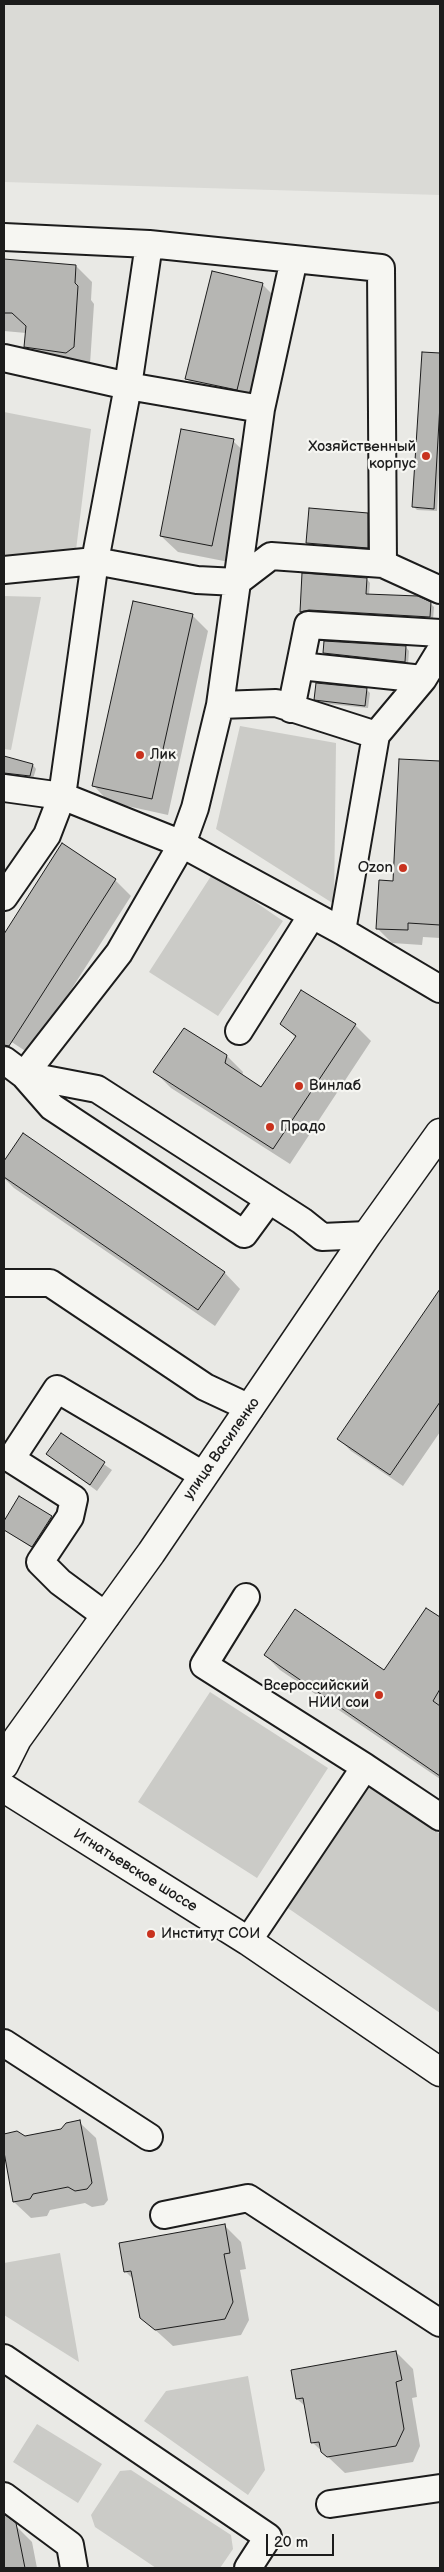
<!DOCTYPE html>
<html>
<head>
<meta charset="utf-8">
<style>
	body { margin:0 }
	#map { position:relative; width:444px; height:2572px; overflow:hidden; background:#e9e9e5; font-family:"Balsamiq Sans",sans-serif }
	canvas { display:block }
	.frame { position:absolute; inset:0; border:5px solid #1c1c1c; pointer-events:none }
	.scale { position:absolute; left:266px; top:2534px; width:68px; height:22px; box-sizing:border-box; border:2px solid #1c1c1c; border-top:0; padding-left:6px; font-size:15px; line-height:18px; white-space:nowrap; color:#1c1c1c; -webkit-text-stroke:4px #f6f6f2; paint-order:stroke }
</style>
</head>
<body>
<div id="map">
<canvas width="444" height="2572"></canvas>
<div class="frame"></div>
<div class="scale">20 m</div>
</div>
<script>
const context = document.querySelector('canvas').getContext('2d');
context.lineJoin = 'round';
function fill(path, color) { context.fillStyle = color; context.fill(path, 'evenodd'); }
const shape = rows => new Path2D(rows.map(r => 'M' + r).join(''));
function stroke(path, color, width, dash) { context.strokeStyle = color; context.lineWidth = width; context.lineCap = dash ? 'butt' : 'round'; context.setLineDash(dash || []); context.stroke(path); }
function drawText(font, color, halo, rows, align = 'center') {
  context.font = font + ' "Balsamiq Sans",sans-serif'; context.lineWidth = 4.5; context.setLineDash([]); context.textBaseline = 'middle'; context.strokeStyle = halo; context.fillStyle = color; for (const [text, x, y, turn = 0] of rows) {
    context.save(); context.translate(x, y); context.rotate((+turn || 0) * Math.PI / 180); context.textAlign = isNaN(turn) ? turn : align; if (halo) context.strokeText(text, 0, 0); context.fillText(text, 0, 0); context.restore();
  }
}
const built = shape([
	[4,4,440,4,440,195,4,182]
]);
const green = shape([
	[4,412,91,429,75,558,4,558],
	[4,596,41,597,11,750,4,749],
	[240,726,336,743,334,904,216,829],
	[213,873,283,921,218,1016,149,972],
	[210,1692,328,1768,257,1878,138,1802],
	[367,1784,440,1834,440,2013,282,1904],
	[60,2253,79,2362,4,2315,4,2263],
	[248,2376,265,2470,248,2495,144,2421,166,2391],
	[37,2424,102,2464,78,2503,13,2462],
	[131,2470,231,2535,233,2549,220,2568,156,2568,95,2527,91,2515,120,2471]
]);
const shadow = shape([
	[4,260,76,266,92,282,91,300,94,304,90,364,42,363,25,347,26,333,4,331],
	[262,284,279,301,253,405,203,395,187,379],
	[423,354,440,354,440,457,437,511,417,510,414,507],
	[233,441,250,457,229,562,178,552,161,536],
	[367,515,374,522,375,554,314,550,307,543],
	[304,575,367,579,370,583,369,595,430,603,434,607,433,620,305,615,302,612],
	[192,615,208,631,168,815,109,802,93,785],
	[406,647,409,651,408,665,328,656,324,653],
	[366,689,370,693,368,708,319,703,316,699],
	[4,757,33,765,36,769,33,779,4,778],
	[401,760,440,763,440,938,423,937,422,945,392,943,377,928,394,882],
	[63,845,115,880,131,896,30,1054,4,1037,4,937],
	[302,992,355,1025,371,1041,290,1164,171,1088,155,1072,227,1056,243,1072,242,1076,262,1089,296,1038,282,1024],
	[23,1135,224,1272,240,1289,215,1326,14,1188,4,1178,4,1163],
	[440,1291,440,1432,403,1486,351,1451,339,1439],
	[61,1434,112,1470,97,1491,47,1454],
	[19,1498,52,1517,59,1524,40,1553,4,1530,4,1523],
	[426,1609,440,1619,440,1779,280,1670,265,1655,384,1672],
	[79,2122,96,2138,108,2200,104,2205,92,2207,85,2203,50,2210,47,2216,31,2218,14,2202,4,2139,6,2135,25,2137,62,2130],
	[224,2225,241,2242,246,2269,240,2270,249,2320,241,2335,173,2346,141,2317,134,2280,126,2272],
	[396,2352,413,2369,417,2397,412,2398,420,2446,413,2462,345,2473,312,2442,306,2407,297,2399],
	[15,2525,32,2542,37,2568,4,2568,4,2527]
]);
const building = shape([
	[4,259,76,265,75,283,78,286,74,347,66,353,24,347,26,326,12,313,4,313,4,259],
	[212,271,263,283,237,390,185,379,212,271],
	[422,352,440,353,440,404,434,509,412,507,422,352],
	[181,429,234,439,212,546,160,536,181,429],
	[309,508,368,513,368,548,306,543,309,508],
	[302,573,367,578,366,594,418,596,431,602,430,617,309,610,300,612,302,573],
	[133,601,193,614,152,799,92,786,133,601],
	[324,641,406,646,405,662,323,653,324,641],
	[316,683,367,688,365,706,314,700,316,683],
	[4,756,33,764,30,776,4,773,4,756],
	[399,759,440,761,440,925,408,923,408,930,376,929,379,880,393,881,399,759],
	[62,843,116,879,9,1046,4,1045,4,934,62,843],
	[301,990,356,1024,273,1149,153,1072,184,1028,227,1055,225,1063,261,1087,296,1036,280,1024,301,990],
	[23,1133,225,1272,198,1310,4,1177,4,1161,23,1133],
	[440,1289,440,1402,390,1475,337,1439,440,1289],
	[61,1433,105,1462,90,1485,46,1454,61,1433],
	[19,1496,52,1516,32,1547,4,1530,4,1521,19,1496],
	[426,1608,440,1617,440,1689,433,1701,440,1706,440,1776,264,1655,295,1609,384,1670,426,1608],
	[80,2120,92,2183,87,2189,75,2191,68,2187,33,2194,30,2199,13,2202,4,2152,4,2134,17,2131,25,2136,61,2129,66,2123,80,2120],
	[225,2224,230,2253,224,2254,233,2302,225,2319,155,2330,140,2318,131,2271,124,2272,119,2243,225,2224],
	[396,2351,402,2380,396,2382,404,2429,396,2446,327,2457,321,2452,319,2442,311,2443,303,2398,296,2399,291,2370,396,2351],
	[4,2514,16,2523,25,2568,4,2568,4,2514]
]);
const minor = shape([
	[4,237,149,244,128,386,95,561,4,570],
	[149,244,381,268,383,564,440,590],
	[4,358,128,386,261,409],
	[300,666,423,679],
	[220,705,276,703,376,735],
	[291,709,308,625,440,633],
	[4,788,62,796,95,561,197,580,237,582,271,556,383,564],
	[4,897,47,835,62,796,182,844,195,808,220,705,261,409,294,259],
	[342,931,376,735,423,679,440,651],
	[239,1031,312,915],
	[4,1060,24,1075,52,1107,244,1234,269,1200],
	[367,1235,322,1237,302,1221,97,1089,24,1075,119,953,182,844,342,931,440,989],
	[4,1283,50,1283,205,1387,250,1408],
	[246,1597,204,1665,365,1767,248,1941],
	[106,1616,60,1582,40,1562,70,1517,74,1499,11,1459,57,1389,203,1475],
	[365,1767,440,1817],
	[4,2043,149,2137],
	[164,2215,248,2198,440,2323],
	[4,2358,268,2537,248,2568],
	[4,2496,70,2545,74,2568],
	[330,2504,440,2488]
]);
const major = shape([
	[4,1765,17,1739,151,1553,367,1235,440,1133],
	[4,1788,248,1941,440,2072]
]);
const markers = [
	[426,456,5,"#c8321e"],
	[140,755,5,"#c8321e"],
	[403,868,5,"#c8321e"],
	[299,1086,5,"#c8321e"],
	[270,1127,5,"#c8321e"],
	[379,1695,5,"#c8321e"],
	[151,1934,5,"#c8321e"]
];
const poiNames = [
	["Хозяйственный",416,447,"right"],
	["корпус",416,464,"right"],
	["Лик",150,755],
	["Ozon",393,868,"right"],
	["Винлаб",309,1086],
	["Прадо",280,1127],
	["Всероссийский",369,1686,"right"],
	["НИИ сои",369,1703,"right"],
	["Институт СОИ",161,1934]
];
const streetNames = [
	["улица Василенко",222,1449,-55],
	["Игнатьевское шоссе",135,1871,32]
];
fill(built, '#dadad6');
fill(green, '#cbcbc7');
fill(shadow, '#0003');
fill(building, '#b6b6b3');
stroke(building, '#1c1c1c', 1);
stroke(minor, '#1c1c1c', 30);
stroke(major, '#1c1c1c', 31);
stroke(minor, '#f6f6f2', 26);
stroke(major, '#f6f6f2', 28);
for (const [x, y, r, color] of markers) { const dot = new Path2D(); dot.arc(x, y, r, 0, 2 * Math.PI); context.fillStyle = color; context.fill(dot); stroke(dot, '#f6f6f2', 2); }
drawText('15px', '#1c1c1c', '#f6f6f2', poiNames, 'left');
drawText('15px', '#1c1c1c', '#f6f6f2', streetNames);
</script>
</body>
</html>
